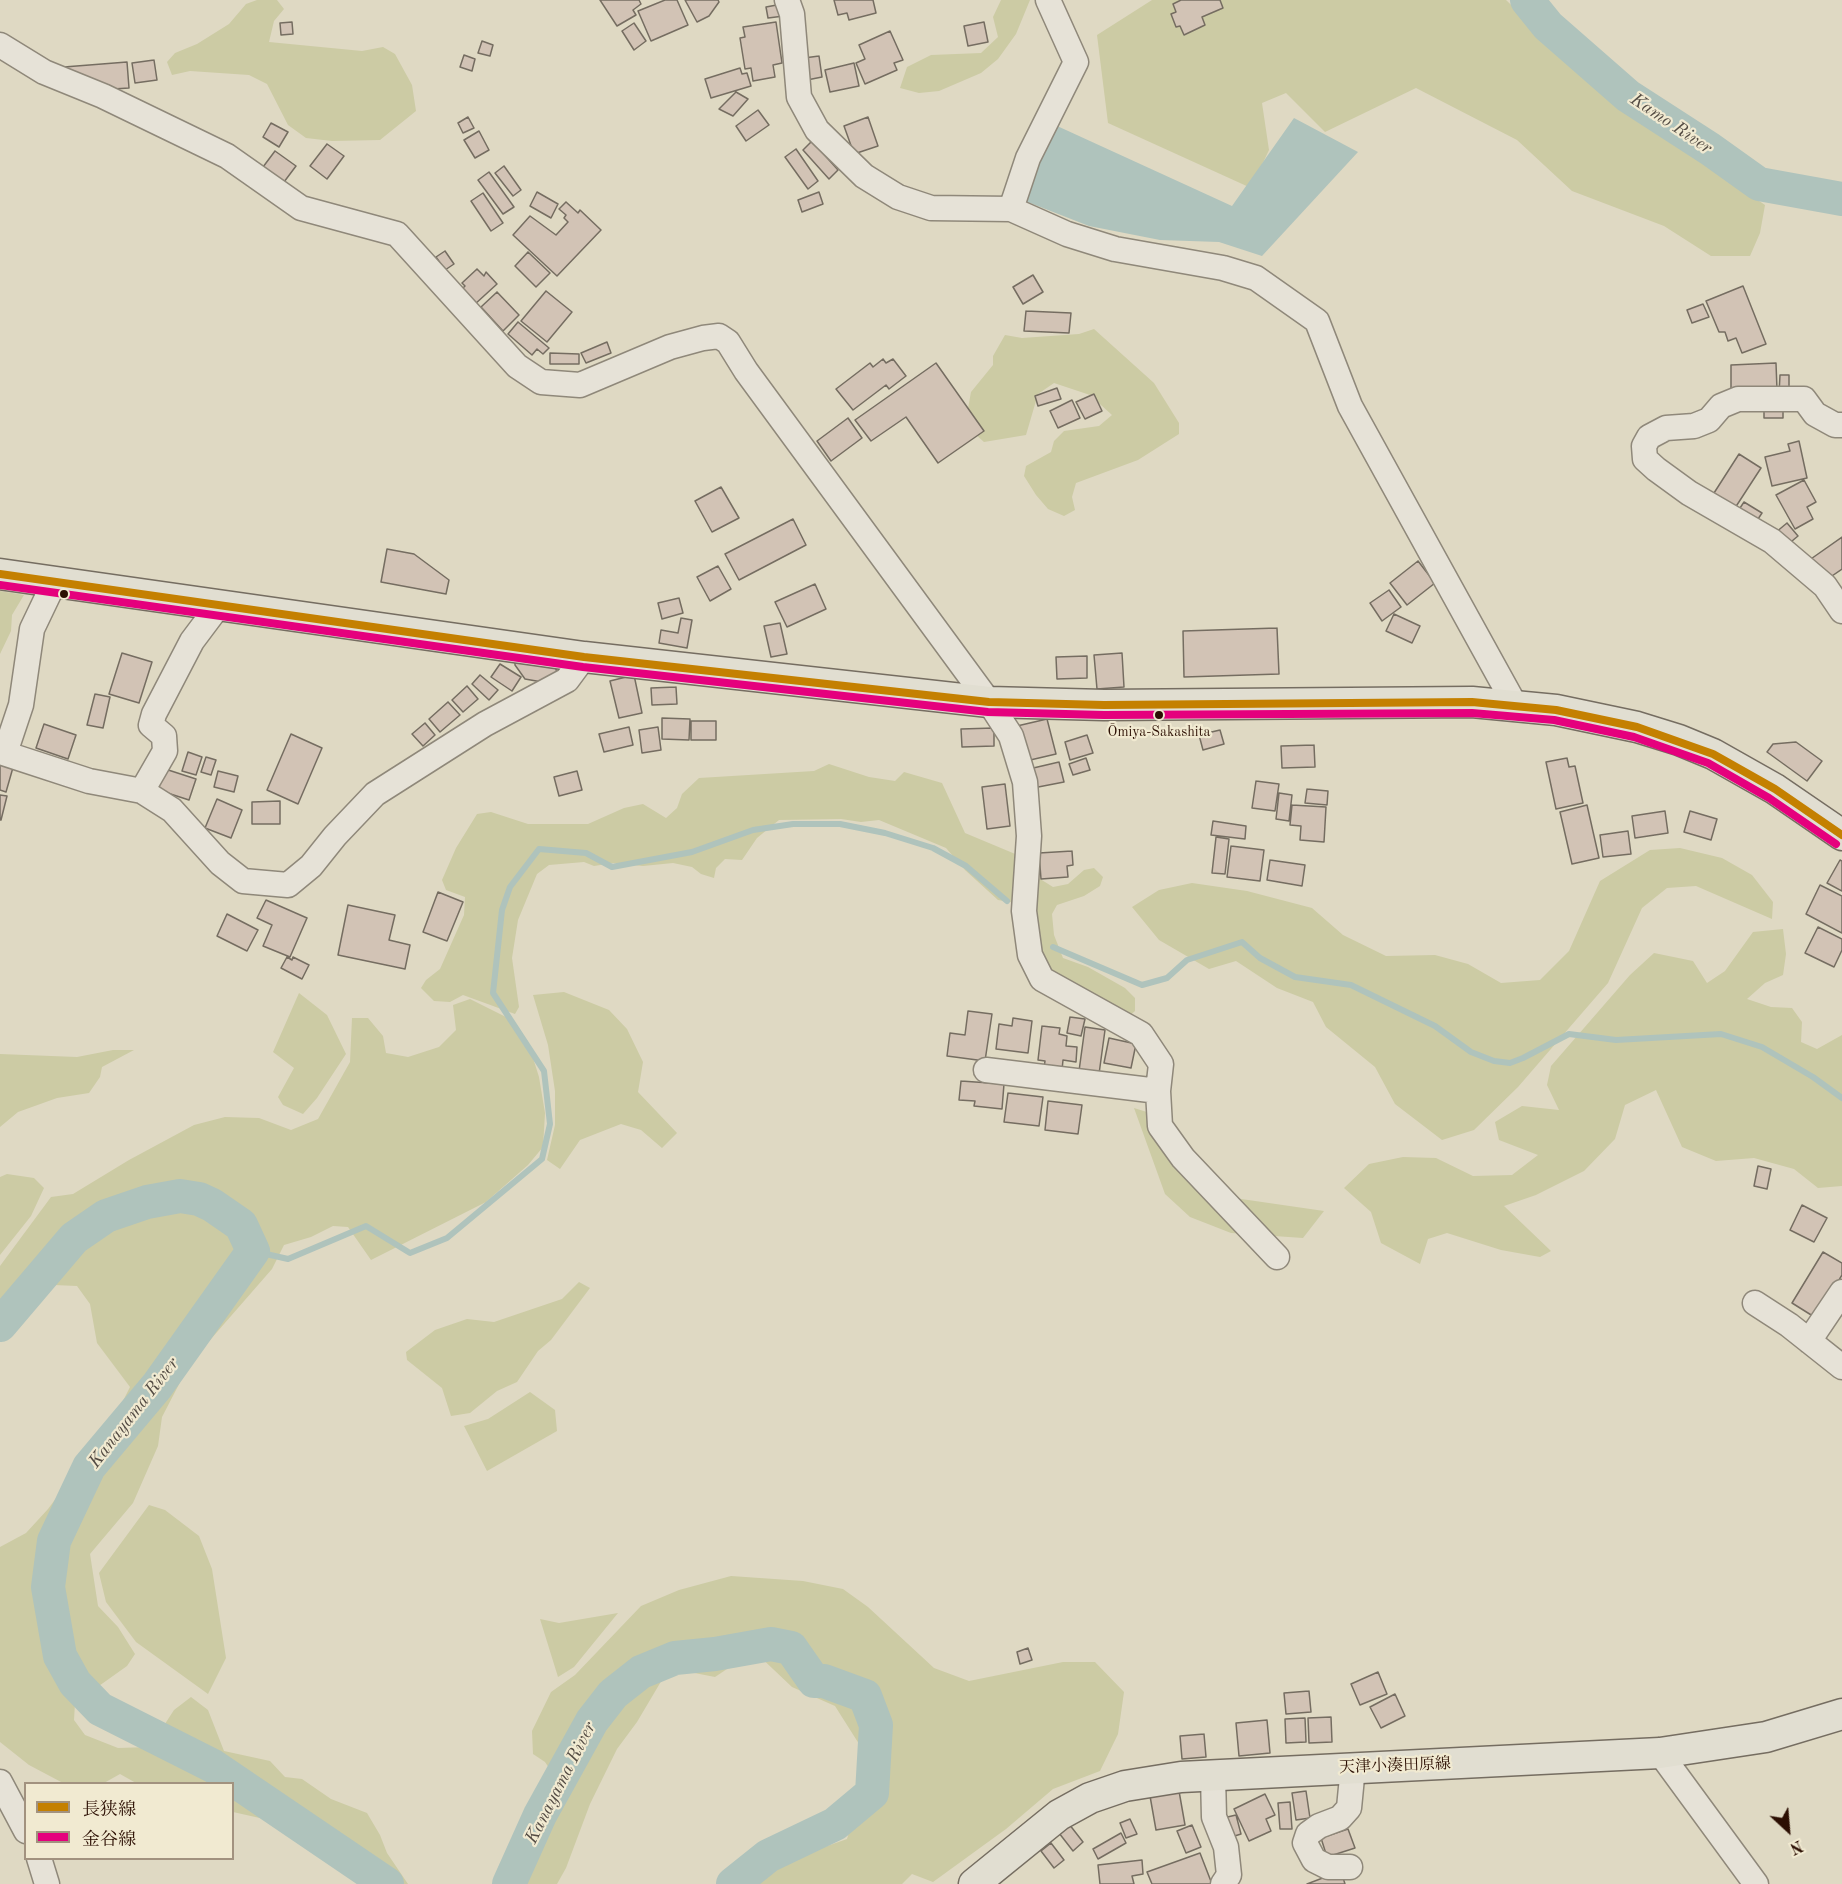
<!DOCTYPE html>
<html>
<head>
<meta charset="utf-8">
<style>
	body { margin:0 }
	#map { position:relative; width:1842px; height:1884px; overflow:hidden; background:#dfd9c3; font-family:"Old Standard TT","Noto Serif JP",serif }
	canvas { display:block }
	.legend { position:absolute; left:24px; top:1782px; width:210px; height:78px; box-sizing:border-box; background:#f1ead1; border:2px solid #a2927f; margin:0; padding:8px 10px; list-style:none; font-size:18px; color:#2c0f03 }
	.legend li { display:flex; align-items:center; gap:12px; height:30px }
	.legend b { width:30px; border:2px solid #a2927f }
	.north { position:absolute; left:1758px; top:1800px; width:60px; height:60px; -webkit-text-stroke:4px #f1ead1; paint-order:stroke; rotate:154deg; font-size:16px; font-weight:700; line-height:24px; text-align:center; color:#2c0f03 }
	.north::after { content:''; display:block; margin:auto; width:21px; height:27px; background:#2c0f03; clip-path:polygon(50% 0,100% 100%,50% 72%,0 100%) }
</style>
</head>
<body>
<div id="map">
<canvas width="1842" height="1884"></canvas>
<ul class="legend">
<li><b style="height:8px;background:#c48001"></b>長狭線</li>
<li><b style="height:8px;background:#e5007d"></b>金谷線</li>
</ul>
<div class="north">N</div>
</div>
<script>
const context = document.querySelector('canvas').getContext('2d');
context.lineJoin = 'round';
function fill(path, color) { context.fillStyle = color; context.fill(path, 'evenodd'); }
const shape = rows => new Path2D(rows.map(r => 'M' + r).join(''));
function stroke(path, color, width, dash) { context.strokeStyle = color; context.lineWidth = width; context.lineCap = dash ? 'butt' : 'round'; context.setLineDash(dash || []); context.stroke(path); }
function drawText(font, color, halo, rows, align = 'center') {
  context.font = font + ' "Old Standard TT","Noto Serif JP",serif'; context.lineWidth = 4.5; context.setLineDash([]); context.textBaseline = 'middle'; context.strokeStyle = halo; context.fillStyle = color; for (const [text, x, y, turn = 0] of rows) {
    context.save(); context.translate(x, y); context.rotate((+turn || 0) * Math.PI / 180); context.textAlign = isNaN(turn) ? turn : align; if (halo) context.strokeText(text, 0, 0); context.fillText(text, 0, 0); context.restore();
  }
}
const green = shape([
	[257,0,277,0,284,9,274,21,269,42,362,51,383,47,395,54,412,85,416,111,380,140,332,141,306,138,288,125,267,84,249,75,190,71,172,75,167,62,175,53,197,44,229,24,246,4],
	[1001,0,1030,0,1016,34,998,59,981,73,939,91,919,93,900,88,907,67,931,55,981,53,998,37,993,17],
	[1152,0,1506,0,1607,97,1765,205,1760,233,1750,256,1711,256,1664,226,1572,191,1517,140,1416,88,1325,132,1286,93,1262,103,1269,150,1251,188,1108,123,1097,35],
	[1094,329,1154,383,1179,423,1179,434,1138,460,1076,483,1072,497,1075,510,1064,516,1048,509,1036,495,1024,476,1026,466,1051,452,1054,441,1064,431,1099,426,1112,415,1090,395,1054,383,1038,394,1026,435,984,442,965,425,971,392,993,365,993,356,1005,335,1022,338,1079,334],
	[0,591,24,595,12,615,11,631,0,654],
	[829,764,869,777,895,781,904,772,942,783,965,833,1020,856,1037,877,1053,887,1068,884,1084,870,1094,868,1103,877,1100,886,1084,896,1057,905,1052,914,1054,935,1063,958,1088,967,1125,988,1135,998,1135,1011,1127,1018,1053,980,1016,903,998,900,965,870,946,848,879,820,861,822,841,819,779,820,757,838,742,860,725,859,716,868,714,878,701,874,692,867,673,863,643,866,613,863,594,866,584,862,549,865,537,874,518,920,512,958,519,1007,515,1014,463,995,450,1002,434,1001,421,988,426,980,440,969,464,915,465,897,446,890,442,880,456,848,477,814,491,812,528,824,588,824,624,808,643,804,666,818,677,808,682,794,699,778,814,771],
	[1680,848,1722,858,1752,875,1773,902,1772,919,1696,886,1667,888,1642,908,1608,983,1518,1087,1474,1130,1442,1140,1395,1104,1375,1067,1326,1027,1313,1002,1277,988,1236,961,1209,969,1159,940,1132,907,1159,890,1192,883,1247,891,1312,908,1343,935,1386,956,1435,955,1468,964,1501,983,1540,980,1569,951,1600,881,1650,850],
	[1783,929,1786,954,1783,975,1765,983,1747,999,1771,1007,1792,1008,1802,1022,1801,1042,1817,1049,1842,1035,1842,1186,1818,1188,1794,1169,1754,1158,1716,1161,1682,1147,1656,1090,1625,1105,1615,1139,1584,1171,1536,1195,1504,1206,1551,1251,1540,1257,1501,1250,1447,1233,1428,1239,1420,1264,1381,1243,1371,1212,1344,1188,1369,1164,1403,1157,1436,1158,1473,1176,1512,1175,1538,1155,1499,1140,1495,1122,1522,1106,1559,1110,1547,1085,1551,1066,1630,975,1654,953,1693,961,1707,983,1725,971,1753,932],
	[564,992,609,1010,627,1029,643,1062,638,1092,677,1133,662,1148,641,1130,621,1124,580,1140,560,1169,547,1160,555,1125,555,1091,548,1045,533,995],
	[299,993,327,1015,346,1054,317,1098,303,1114,283,1105,278,1097,294,1068,273,1052],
	[470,999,514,1021,528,1042,539,1077,545,1113,543,1147,528,1165,486,1202,371,1260,348,1227,333,1226,311,1237,284,1245,272,1269,190,1363,162,1417,158,1446,133,1503,90,1554,98,1606,118,1627,135,1654,127,1666,75,1703,74,1720,85,1735,118,1748,150,1747,174,1710,191,1697,208,1710,224,1751,270,1761,285,1777,302,1779,331,1799,367,1813,380,1835,387,1853,408,1884,371,1884,345,1870,282,1823,233,1812,232,1784,136,1783,120,1774,104,1783,63,1783,29,1765,0,1742,0,1547,26,1533,48,1509,111,1425,130,1387,97,1343,90,1304,77,1286,54,1285,28,1308,8,1332,0,1335,0,1266,51,1197,73,1194,129,1160,194,1125,225,1117,259,1118,291,1130,318,1119,350,1062,352,1018,368,1018,383,1036,386,1053,408,1057,439,1047,456,1030,453,1005],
	[113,1050,134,1050,102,1067,100,1077,89,1093,57,1098,18,1112,0,1127,0,1054,77,1057],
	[1134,1108,1150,1113,1200,1193,1324,1211,1303,1238,1231,1233,1190,1217,1165,1194],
	[7,1174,34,1178,44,1188,31,1216,0,1255,0,1177],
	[579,1282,590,1288,551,1340,538,1351,517,1382,497,1391,470,1413,451,1416,442,1388,407,1360,406,1352,435,1330,467,1319,494,1322,562,1299],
	[530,1392,555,1410,557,1431,487,1471,464,1426,488,1419],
	[149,1505,165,1510,199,1536,212,1569,226,1658,208,1694,136,1642,106,1602,99,1573],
	[731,1576,803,1581,843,1589,868,1607,934,1668,969,1681,1063,1662,1095,1662,1124,1692,1118,1734,1100,1771,1053,1789,1006,1829,933,1882,912,1874,902,1884,748,1884,813,1851,847,1839,865,1779,866,1755,835,1706,792,1687,754,1651,715,1677,669,1668,637,1722,617,1749,590,1804,566,1868,557,1884,499,1884,509,1869,535,1799,551,1771,545,1762,533,1754,532,1731,551,1692,575,1675,641,1606,679,1590],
	[618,1613,574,1667,558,1677,540,1619,559,1623]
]);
const water = shape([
	[1294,118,1358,152,1262,256,1219,242,1160,240,1089,226,1025,201,1030,182,1055,125,1232,206]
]);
const stream = shape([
	[1053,947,1142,985,1167,978,1187,960,1242,942,1260,958,1295,977,1351,985,1435,1026,1471,1052,1494,1061,1510,1063,1523,1058,1569,1034,1616,1040,1721,1034,1762,1047,1813,1077,1842,1098],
	[253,1251,288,1259,366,1226,410,1253,447,1238,542,1159,550,1124,544,1071,493,993,502,910,510,887,539,849,586,853,612,867,692,852,753,830,793,824,840,824,885,833,933,848,966,866,1007,901]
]);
const river = shape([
	[1527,0,1548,26,1628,96,1710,149,1759,184,1842,199],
	[0,1325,74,1238,106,1216,147,1202,180,1196,199,1199,212,1205,241,1225,253,1251,157,1386,89,1467,54,1541,48,1587,60,1656,75,1683,100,1709,213,1766,387,1884],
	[509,1884,540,1815,592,1721,613,1694,641,1672,675,1658,715,1654,771,1644,791,1648,814,1681,824,1681,865,1696,876,1725,872,1793,835,1824,768,1856,733,1884]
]);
const building = shape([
	[600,0,639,0,641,4,633,10,636,15,617,26,600,0],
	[665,0,677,0,688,25,651,41,638,11,665,0],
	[685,0,718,0,719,2,709,16,697,22,685,0],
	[834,0,873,0,876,13,849,20,847,13,838,15,834,0],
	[1181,0,1220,0,1223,8,1202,17,1205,25,1184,35,1180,26,1176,27,1171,14,1176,12,1173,4,1181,0],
	[782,4,784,16,768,18,766,7,782,4],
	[292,22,293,34,281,35,280,23,292,22],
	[776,22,782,63,773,65,775,77,753,81,751,68,745,69,740,38,745,37,743,27,776,22],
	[984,22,988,42,968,46,964,26,984,22],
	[634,23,646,41,634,50,622,31,634,23],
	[890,31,903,60,894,63,897,70,865,84,856,63,865,59,859,45,890,31],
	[482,41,493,45,490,56,478,53,482,41],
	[464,55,475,59,472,71,460,67,464,55],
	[819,56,822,77,807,80,804,58,819,56],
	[154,60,157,80,135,83,132,63,154,60],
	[127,62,129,88,97,90,61,76,64,67,127,62],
	[854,63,859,86,830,92,825,70,854,63],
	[740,68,742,74,747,73,751,86,711,98,705,79,740,68],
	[736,92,748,99,733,116,719,109,736,92],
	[758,110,769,125,746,141,736,126,758,110],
	[468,117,474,128,463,133,458,123,468,117],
	[868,117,878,146,854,154,844,126,868,117],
	[271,123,288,132,279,147,263,137,271,123],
	[479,131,489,150,475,158,464,140,479,131],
	[812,141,838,170,829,179,803,150,812,141],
	[327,144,344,156,327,179,310,166,327,144],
	[796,149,818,181,808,189,785,157,796,149],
	[275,151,296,166,284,182,263,167,275,151],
	[504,166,521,190,513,196,495,173,504,166],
	[489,172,514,207,503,214,478,180,489,172],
	[537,192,558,204,551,218,530,206,537,192],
	[819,192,823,204,802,212,798,200,819,192],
	[483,193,503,223,491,231,471,201,483,193],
	[566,202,578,213,580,210,601,230,557,276,513,235,530,216,556,235,568,222,564,218,566,215,559,209,566,202],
	[445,251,454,264,445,270,436,257,445,251],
	[528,252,550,273,536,287,515,266,528,252],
	[477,269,484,276,486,272,497,284,474,305,461,290,465,286,462,283,477,269],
	[1033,275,1043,292,1023,304,1013,287,1033,275],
	[1743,286,1766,344,1742,353,1736,338,1728,341,1725,332,1719,332,1706,301,1743,286],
	[546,291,572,312,547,342,521,321,546,291],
	[497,292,519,315,503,331,481,307,497,292],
	[1703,304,1709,317,1692,323,1687,310,1703,304],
	[1026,311,1071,313,1069,333,1024,331,1026,311],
	[518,322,549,348,543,354,537,349,532,355,508,334,518,322],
	[607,342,611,353,586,363,581,353,607,342],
	[550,353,579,354,579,364,550,364,550,353],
	[883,359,886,363,893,359,906,376,889,389,886,385,853,410,836,389,870,363,873,367,883,359],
	[936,363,984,431,938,463,906,417,871,441,855,420,936,363],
	[1776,363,1777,390,1731,391,1731,365,1776,363],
	[1780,375,1789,375,1789,394,1779,394,1780,375],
	[1057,388,1061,399,1038,406,1035,396,1057,388],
	[1094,394,1102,411,1085,419,1076,402,1094,394],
	[1072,400,1080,418,1058,428,1050,411,1072,400],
	[1764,405,1783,405,1783,418,1764,418,1764,405],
	[848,418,862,438,831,461,817,441,848,418],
	[1799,441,1807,478,1772,486,1765,457,1790,451,1788,444,1799,441],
	[1739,454,1761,468,1735,508,1714,493,1739,454],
	[1804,480,1816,502,1807,507,1813,519,1795,529,1776,495,1804,480],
	[721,487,739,518,712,532,695,501,721,487],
	[1744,502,1762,513,1754,525,1736,514,1744,502],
	[793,519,806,545,739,580,725,554,793,519],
	[1787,523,1798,536,1786,546,1775,533,1787,523],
	[1842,537,1842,569,1829,578,1808,561,1842,537],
	[387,549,414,554,449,580,446,594,381,582,387,549],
	[1418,561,1435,583,1407,605,1390,583,1418,561],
	[718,566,731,589,710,601,697,577,718,566],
	[815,584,826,609,787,627,775,602,815,584],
	[1389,590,1401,607,1382,621,1370,603,1389,590],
	[679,598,683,613,662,619,658,603,679,598],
	[1394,614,1420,626,1412,643,1386,631,1394,614],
	[681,618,692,620,687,648,659,643,661,630,678,633,681,618],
	[780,623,787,654,771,657,764,626,780,623],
	[1277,628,1279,674,1184,677,1183,631,1277,628],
	[122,653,152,662,139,703,109,694,122,653],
	[1122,653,1124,687,1097,689,1094,655,1122,653],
	[1087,656,1087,678,1057,679,1056,657,1087,656],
	[515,657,554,661,557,673,542,682,525,679,515,665,515,657],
	[500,664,521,677,512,691,491,677,500,664],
	[480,675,498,690,489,700,472,684,480,675],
	[634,675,642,713,619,718,610,681,634,675],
	[467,686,478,699,463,712,452,700,467,686],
	[676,687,677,704,652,705,651,688,676,687],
	[95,694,110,697,103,728,87,725,95,694],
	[448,702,460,715,440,732,429,719,448,702],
	[662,718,690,719,689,740,662,739,662,718],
	[1047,719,1056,754,1026,761,1017,726,1047,719],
	[691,721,716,721,716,740,691,740,691,721],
	[425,723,435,735,423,746,412,734,425,723],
	[44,724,76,735,68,759,36,748,44,724],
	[629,727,633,745,604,752,599,734,629,727],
	[658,727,661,750,642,753,639,730,658,727],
	[994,728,994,746,962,747,961,729,994,728],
	[1220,730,1224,744,1203,750,1199,735,1220,730],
	[291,734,322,748,298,804,267,790,291,734],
	[1087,735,1093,753,1070,760,1065,742,1087,735],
	[1796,742,1822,761,1807,781,1767,752,1773,744,1796,742],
	[1314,745,1315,767,1282,768,1281,746,1314,745],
	[188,752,202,757,196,775,182,771,188,752],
	[206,757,216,760,211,775,201,772,206,757],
	[1086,758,1090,770,1073,775,1069,764,1086,758],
	[1567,758,1569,767,1575,766,1583,803,1556,809,1546,762,1567,758],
	[0,760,14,764,6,792,0,790,0,760],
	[1059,762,1064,782,1033,788,1029,769,1059,762],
	[159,767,196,779,189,800,152,788,159,767],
	[218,771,238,776,234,792,214,787,218,771],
	[577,771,582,790,559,796,554,777,577,771],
	[1256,781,1279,784,1275,811,1252,808,1256,781],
	[1005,784,1010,826,987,829,982,787,1005,784],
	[1307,789,1328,791,1327,805,1305,803,1307,789],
	[1279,793,1292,795,1289,821,1276,819,1279,793],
	[0,795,7,796,1,820,0,820,0,795],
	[217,799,242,810,231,838,205,828,217,799],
	[280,801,280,824,252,824,252,802,280,801],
	[1292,805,1326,807,1324,842,1300,840,1301,826,1290,825,1292,805],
	[1587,805,1599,858,1572,864,1560,812,1587,805],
	[1665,811,1668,833,1635,838,1632,816,1665,811],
	[1690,811,1717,819,1711,840,1684,832,1690,811],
	[1213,821,1246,826,1245,839,1211,835,1213,821],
	[1628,831,1631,854,1603,857,1600,835,1628,831],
	[1216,837,1229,839,1225,874,1212,873,1216,837],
	[1231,846,1264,850,1260,881,1227,877,1231,846],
	[1072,851,1073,865,1067,866,1068,877,1041,879,1039,853,1072,851],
	[1270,860,1305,865,1302,886,1267,880,1270,860],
	[1840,860,1842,861,1842,891,1827,883,1840,860],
	[1820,885,1842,896,1842,933,1806,914,1820,885],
	[438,892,463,902,447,941,423,932,438,892],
	[266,900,307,918,290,957,263,946,272,925,257,918,266,900],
	[348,905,395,915,389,940,410,945,405,969,338,955,348,905],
	[227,914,258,930,247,951,217,936,227,914],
	[1818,927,1842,939,1842,950,1834,967,1805,953,1818,927],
	[287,957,292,960,293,957,309,965,302,979,281,968,287,957],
	[968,1011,992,1014,985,1061,947,1056,950,1033,965,1035,968,1011],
	[1070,1017,1085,1019,1081,1036,1067,1033,1070,1017],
	[1013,1018,1032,1021,1028,1053,996,1049,999,1024,1012,1026,1013,1018],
	[1042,1026,1060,1028,1059,1034,1067,1036,1066,1046,1077,1047,1076,1062,1063,1060,1062,1070,1044,1068,1045,1061,1038,1060,1042,1026],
	[1085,1027,1105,1030,1099,1074,1079,1071,1085,1027],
	[1109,1038,1136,1044,1131,1068,1104,1063,1109,1038],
	[961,1081,1004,1084,1002,1109,974,1106,975,1101,959,1100,961,1081],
	[1008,1093,1043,1097,1039,1126,1004,1122,1008,1093],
	[1048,1101,1082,1105,1078,1134,1045,1130,1048,1101],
	[1758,1166,1771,1169,1767,1189,1754,1186,1758,1166],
	[1802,1205,1827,1218,1814,1242,1790,1230,1802,1205],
	[1823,1252,1842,1263,1842,1275,1816,1318,1792,1303,1823,1252],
	[1028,1648,1032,1660,1020,1664,1017,1652,1028,1648],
	[1378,1672,1387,1694,1360,1705,1351,1684,1378,1672],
	[1309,1691,1311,1712,1286,1714,1284,1693,1309,1691],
	[1395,1694,1405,1716,1381,1728,1370,1707,1395,1694],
	[1331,1717,1332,1742,1309,1743,1308,1718,1331,1717],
	[1305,1718,1306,1742,1286,1743,1285,1719,1305,1718],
	[1267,1720,1270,1753,1239,1756,1236,1723,1267,1720],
	[1204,1734,1206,1757,1182,1759,1180,1736,1204,1734],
	[1179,1791,1185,1825,1156,1830,1150,1796,1179,1791],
	[1306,1791,1310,1818,1296,1820,1292,1793,1306,1791],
	[1265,1794,1275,1815,1266,1819,1271,1831,1249,1841,1234,1809,1265,1794],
	[1290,1802,1292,1829,1280,1829,1278,1803,1290,1802],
	[1236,1815,1241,1834,1225,1839,1219,1819,1236,1815],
	[1130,1819,1137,1834,1126,1838,1120,1823,1130,1819],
	[1069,1824,1083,1842,1073,1851,1059,1833,1069,1824],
	[1192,1825,1201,1847,1186,1853,1177,1831,1192,1825],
	[1348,1829,1355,1848,1327,1857,1321,1838,1348,1829],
	[1121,1833,1126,1843,1098,1859,1093,1849,1121,1833],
	[1051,1843,1064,1860,1054,1868,1041,1851,1051,1843],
	[1200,1853,1212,1884,1152,1884,1147,1872,1200,1853],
	[1142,1860,1143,1874,1132,1876,1134,1884,1100,1884,1098,1865,1142,1860],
	[1341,1871,1345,1884,1307,1884,1341,1871]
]);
const minor = shape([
	[787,0,792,14,799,97,817,130,864,176,898,197,931,208,1011,209,1067,234,1115,249,1223,268,1256,278,1317,321,1350,406,1515,705],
	[0,45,44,72,103,96,227,156,301,208,397,234,517,366,541,382,580,385,670,347,703,338,719,336,728,342,746,371,989,702,1011,736,1025,782,1029,836,1024,911,1030,955,1042,979,1141,1034,1161,1064,1158,1091,1160,1126,1183,1158,1277,1257],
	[1011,209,1028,158,1076,62,1048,0],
	[1842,425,1835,425,1815,414,1804,399,1738,399,1721,406,1709,420,1694,426,1666,428,1649,437,1644,446,1645,459,1656,469,1689,493,1772,541,1825,586,1842,611],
	[0,752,89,781,142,791,172,810,220,863,243,881,288,885,311,866,335,836,375,794,485,724,567,680,584,657],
	[5,753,21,705,32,629,54,583],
	[142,791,165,751,164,736,151,725,154,714,192,641,219,605],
	[986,1070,1158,1091],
	[1755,1303,1789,1325,1842,1367],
	[1809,1341,1842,1292],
	[1660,1753,1756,1884],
	[1213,1776,1214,1817,1226,1847,1229,1875,1223,1884],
	[0,1782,26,1831],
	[39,1858,47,1884],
	[1350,1867,1328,1867,1314,1860,1305,1843,1308,1834,1319,1826,1340,1818,1349,1808,1353,1767]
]);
const major = shape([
	[0,574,584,657,989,702,1104,705,1472,702,1556,710,1637,727,1679,740,1713,754,1775,789,1842,835],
	[974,1884,1059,1815,1090,1798,1125,1786,1181,1777,1660,1753,1766,1737,1842,1714]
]);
const bus1 = shape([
	[0,574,584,657,989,702,1104,705,1472,702,1556,710,1637,727,1713,754,1775,789,1842,835]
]);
const bus2 = shape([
	[0,585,583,667,988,712,1104,715,1472,713,1554,720,1634,737,1708,763,1769,798,1836,844]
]);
const markers = [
	[64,594,5,"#2c0f03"],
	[1159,715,5,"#2c0f03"]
];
const busNames = [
	["Ōmiya-Sakashita",1159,732]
];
const streetNames = [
	["天津小湊田原線",1395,1766,-2]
];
const waterNames = [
	["Kamo River",1671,124,34],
	["Kanayama River",134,1413,-52],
	["Kanayama River",561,1783,-63]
];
fill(green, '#cccba4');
fill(water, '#afc3bc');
stroke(stream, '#afc3bc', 6);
stroke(river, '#afc3bc', 34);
fill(building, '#d2c3b5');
stroke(building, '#756d61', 1.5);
stroke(minor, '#8f887a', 27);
stroke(major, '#756d61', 33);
stroke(minor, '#e6e2d7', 24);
stroke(major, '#e1ded1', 30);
stroke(bus1, '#c48001', 8);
stroke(bus2, '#e5007d', 8);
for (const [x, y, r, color] of markers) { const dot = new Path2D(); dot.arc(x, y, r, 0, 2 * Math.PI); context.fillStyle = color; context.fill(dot); stroke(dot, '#f1ead1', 2); }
drawText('14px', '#2c0f03', '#f1ead1', busNames);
drawText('16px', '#2c0f03', '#f1ead1', streetNames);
drawText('italic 18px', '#534b43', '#f1ead1', waterNames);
</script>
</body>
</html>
